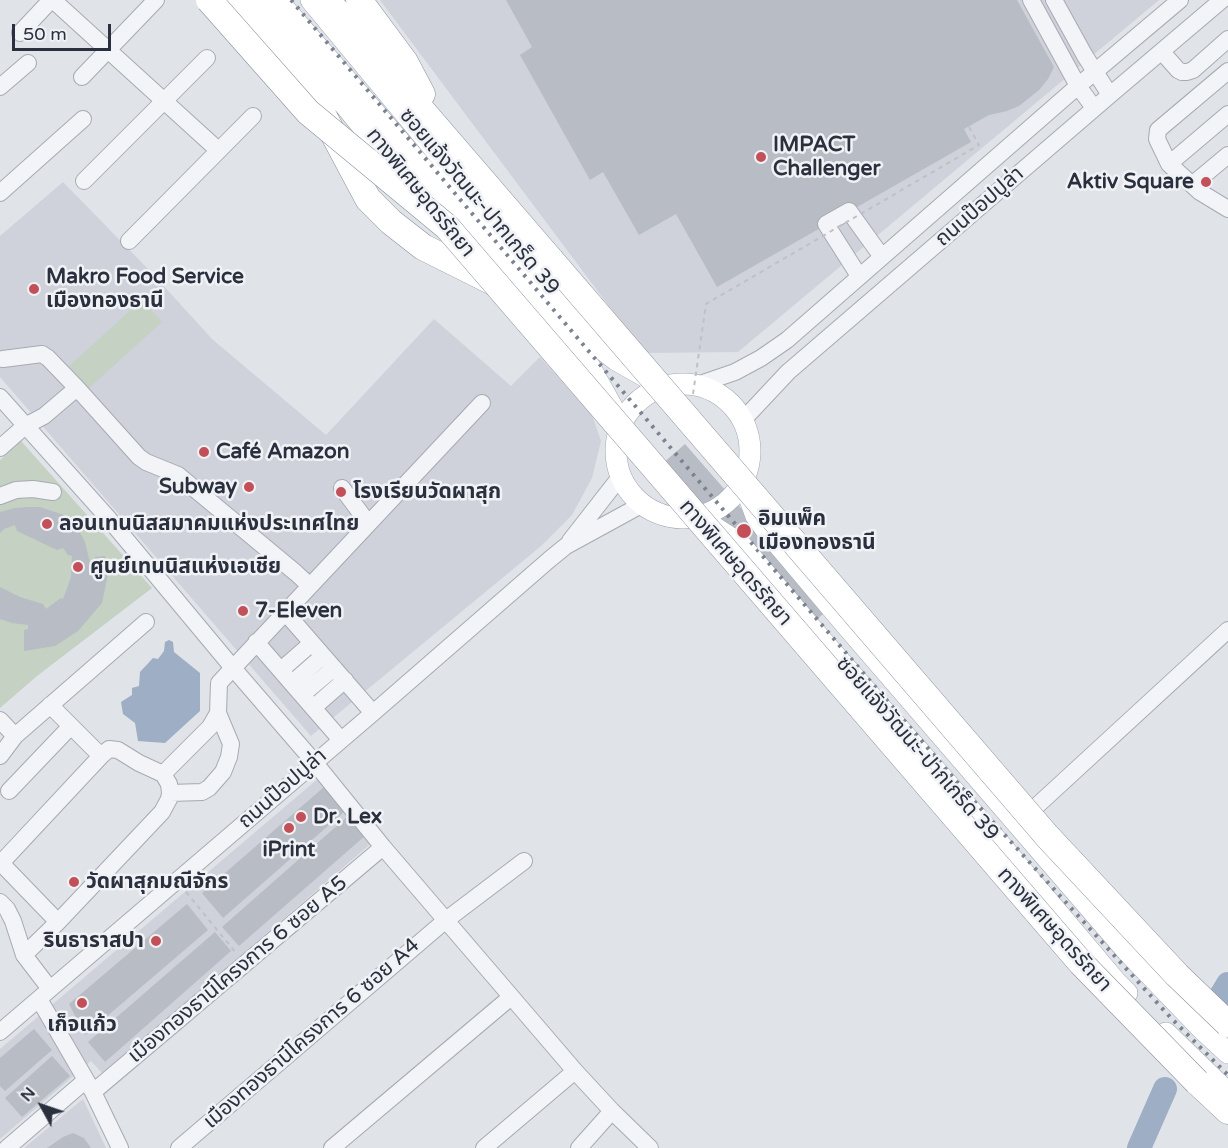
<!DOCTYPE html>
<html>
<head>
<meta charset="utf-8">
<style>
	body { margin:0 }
	#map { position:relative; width:1228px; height:1148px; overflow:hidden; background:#e0e3e8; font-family:"Varela Round",sans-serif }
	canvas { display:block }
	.north { position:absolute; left:12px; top:1076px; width:60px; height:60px; -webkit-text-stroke:4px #f0f2f6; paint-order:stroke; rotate:310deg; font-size:16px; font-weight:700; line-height:24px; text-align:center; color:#2a303e }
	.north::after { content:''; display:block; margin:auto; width:21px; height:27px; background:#2a303e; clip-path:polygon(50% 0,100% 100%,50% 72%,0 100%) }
	.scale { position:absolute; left:12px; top:24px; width:99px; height:27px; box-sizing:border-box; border:3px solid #2a303e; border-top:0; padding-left:8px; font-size:18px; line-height:21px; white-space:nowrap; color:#2a303e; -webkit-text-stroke:4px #f0f2f6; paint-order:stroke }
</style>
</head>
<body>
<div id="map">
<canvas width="1228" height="1148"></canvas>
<div class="north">N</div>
<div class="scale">50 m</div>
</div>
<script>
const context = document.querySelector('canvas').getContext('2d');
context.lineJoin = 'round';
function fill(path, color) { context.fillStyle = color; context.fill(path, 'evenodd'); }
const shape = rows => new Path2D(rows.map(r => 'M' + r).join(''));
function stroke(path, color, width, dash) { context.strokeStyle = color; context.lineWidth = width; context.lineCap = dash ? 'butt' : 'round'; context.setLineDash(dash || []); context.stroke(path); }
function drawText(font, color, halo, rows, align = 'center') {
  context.font = font + ' "Varela Round","Noto Sans Thai",sans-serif'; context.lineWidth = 5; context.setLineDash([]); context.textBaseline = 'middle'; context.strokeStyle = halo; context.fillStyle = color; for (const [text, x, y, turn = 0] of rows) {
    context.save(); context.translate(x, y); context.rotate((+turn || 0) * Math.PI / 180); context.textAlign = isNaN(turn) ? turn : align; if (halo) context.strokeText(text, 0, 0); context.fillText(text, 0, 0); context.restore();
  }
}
const built = shape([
	[380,0,1159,0,738,352,644,353],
	[63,182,151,272,212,339,326,435,434,319,511,386,540,357,592,415,601,441,592,478,572,515,541,546,311,736,0,377,0,236],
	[320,777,375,840,103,1074,91,1061,0,1139,0,1049],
	[83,1099,106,1148,24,1148]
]);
const green = shape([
	[142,300,162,322,89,388,69,366],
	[21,441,152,588,37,676,0,708,0,460]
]);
const water = shape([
	[169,640,173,642,174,652,200,673,200,711,165,743,138,741,135,723,123,714,121,702,132,695,132,688,139,686,140,672,153,658,158,659,164,651,165,642]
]);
const river = shape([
	[1219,999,1228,984],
	[1139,1148,1165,1089]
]);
const building = shape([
	[506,0,1017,0,1054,67,1048,79,1039,90,1019,106,1007,111,989,115,964,129,971,142,717,287,676,214,639,235,603,172,590,180,520,55,532,47],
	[685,444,829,609,806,629,662,464],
	[28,507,40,507,64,515,79,531,85,542,90,563,95,561,95,557,105,556,106,559,108,559,108,574,102,603,78,631,55,646,24,651,24,630,28,629,28,625,12,623,0,619,0,587,20,597,43,604,46,609,61,598,63,599,71,577,72,556,68,555,63,548,57,550,17,531,15,525,4,529,0,533,0,512,15,508],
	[324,787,345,811,223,918,202,893],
	[348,816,366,835,239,946,222,927],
	[187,904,208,930,85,1035,69,1004],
	[215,932,231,951,105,1062,88,1042],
	[34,1029,52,1050,5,1091,0,1086,0,1058],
	[52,1056,70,1076,22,1117,5,1098],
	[73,1133,84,1138,91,1148,47,1148,63,1137]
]);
const path = shape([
	[186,892,236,953]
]);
const minor = shape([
	[53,0,218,150],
	[1031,0,1078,86,1094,108],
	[1054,0,1085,56,1110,95],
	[20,33,51,0],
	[1162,52,1178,70,1182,72,1187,72,1193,70,1228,39],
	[1228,71,1158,130,1157,139,1169,164,1200,192,1228,209],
	[82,77,156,0],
	[0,87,28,63],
	[1169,164,1228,114],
	[84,181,207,58],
	[1192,185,1228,155],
	[0,193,83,119],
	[129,241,253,116],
	[859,276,826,224,849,211,882,257],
	[3,359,42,354,48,358,77,388],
	[697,385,735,372,761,358,787,340,1078,86,1180,0],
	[0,397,109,519,233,668,315,763,383,847,575,1071,612,1111,650,1148],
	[743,420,788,372,1110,95,1222,0],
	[0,448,25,426,44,416,77,388,139,457,146,462,178,475,296,573,310,586],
	[342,488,368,523],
	[0,496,16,490,33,489,53,492],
	[570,541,620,477],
	[285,612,373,713],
	[256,642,341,740],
	[281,670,312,643],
	[292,683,323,656],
	[302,695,334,668],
	[50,705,101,756],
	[313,708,345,680],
	[0,720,15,736,146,622],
	[0,756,15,736],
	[163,774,210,727,218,713,219,683,482,403],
	[9,791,71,726],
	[170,793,202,792,209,788,223,772,229,757,231,744,218,713],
	[1028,814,1228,630],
	[1,863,101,756,109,749,118,750,139,763,163,774,169,784,170,793,169,799,162,812,58,922],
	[0,865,1,863,58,922,24,955],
	[0,902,7,909,13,921,24,955,50,989],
	[39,999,93,1092,120,1148],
	[0,1032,373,713,550,559,566,546,641,505],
	[93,1092,383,847],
	[7,1148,86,1080],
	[179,1148,446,920,524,861],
	[332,1148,511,997],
	[484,1148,575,1071],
	[579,1148,612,1111]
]);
const major = shape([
	[277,0,543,307,590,367,615,412],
	[311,0,597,345,616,360,648,378],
	'616 451a67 67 0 1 1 134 0a67 67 0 1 1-134 0Z',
	[749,497,756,516,766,530,846,625,1127,951,1201,1028,1228,1053],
	[708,523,740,544,825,644,987,829,1116,982,1127,993],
	[1166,1033,1228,1093]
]);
const highway = shape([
	[231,0,312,94,368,199,391,222,423,247,543,307],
	[259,0,349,106,428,203],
	[327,0,551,260],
	[359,0,405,62,422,94],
	[1197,1082,1228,1111]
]);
const rail = shape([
	[291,0,742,532,963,789,1171,1018,1228,1075]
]);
const pathBridge = shape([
	[693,394,706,304,979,145,969,127]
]);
const highwayBridge = shape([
	[209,0,308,112,447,227,1081,963,1197,1082],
	[551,260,1047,836,1177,975,1228,1024]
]);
const markers = [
	[761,157,6,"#c35058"],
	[1206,182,6,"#c35058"],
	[34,289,6,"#c35058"],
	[204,452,6,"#c35058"],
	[249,487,6,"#c35058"],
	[341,492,6,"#c35058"],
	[47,524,6,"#c35058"],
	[744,531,8,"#c35058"],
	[78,567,6,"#c35058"],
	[243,611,6,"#c35058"],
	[301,817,6,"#c35058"],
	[289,828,6,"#c35058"],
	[74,882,6,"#c35058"],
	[156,941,6,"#c35058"],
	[82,1003,6,"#c35058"]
];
const poiNames = [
	["IMPACT",773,145],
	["Challenger",773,169],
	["Aktiv Square",1194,182,"right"],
	["Makro Food Service",46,277],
	["เมืองทองธานี",46,301],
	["Café Amazon",216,452],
	["Subway",237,487,"right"],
	["โรงเรียนวัดผาสุก",353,492],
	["อิมแพ็ค",758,519],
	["เมืองทองธานี",758,543],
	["ลอนเทนนิสสมาคมแห่งประเทศไทย",59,524],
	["ศูนย์เทนนิสแห่งเอเชีย",90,567],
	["7-Eleven",255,611],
	["Dr. Lex",313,817],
	["iPrint",289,850,"center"],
	["วัดผาสุกมณีจักร",86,882],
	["รินธาราสปา",144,941,"right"],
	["เก็จแก้ว",82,1025,"center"]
];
const streetNames = [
	["ทางพิเศษอุดรรัถยา",420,193,51],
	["ซอยแจ้งวัฒนะ-ปากเกร็ด 39",479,202,50],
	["ถนนป๊อปปูล่า",980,207,-41],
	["ทางพิเศษอุดรรัถยา",735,563,49],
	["ซอยแจ้งวัฒนะ-ปากเกร็ด 39",917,749,49],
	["ถนนป๊อปปูล่า",283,789,-41],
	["ทางพิเศษอุดรรัถยา",1054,930,48],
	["เมืองทองธานีโครงการ 6 ซอย A5",238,970,-40],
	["เมืองทองธานีโครงการ 6 ซอย A4",312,1034,-41]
];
fill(built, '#cfd2da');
fill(green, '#c5d1c2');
fill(water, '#9eaec5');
stroke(river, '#9eaec5', 24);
fill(building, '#b8bcc4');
stroke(minor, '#a6aab2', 18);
stroke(major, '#a1a7b3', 22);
stroke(highway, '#898f9d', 27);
stroke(path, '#bfc1c7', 2, [4.5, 4.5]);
stroke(minor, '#f3f4f7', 16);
stroke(major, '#fff', 21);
stroke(highway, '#fff', 26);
stroke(rail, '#7b8290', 4, [3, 6]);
stroke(highwayBridge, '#898f9d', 27, []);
stroke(pathBridge, '#bfc1c7', 2, [4.5, 4.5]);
stroke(highwayBridge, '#fff', 26);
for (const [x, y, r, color] of markers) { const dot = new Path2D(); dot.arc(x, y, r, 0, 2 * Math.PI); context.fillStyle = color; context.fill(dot); stroke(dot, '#f0f2f6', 2); }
drawText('bold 21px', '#2a303e', '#f0f2f6', poiNames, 'left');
drawText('21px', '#2a303e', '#f0f2f6', streetNames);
</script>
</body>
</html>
